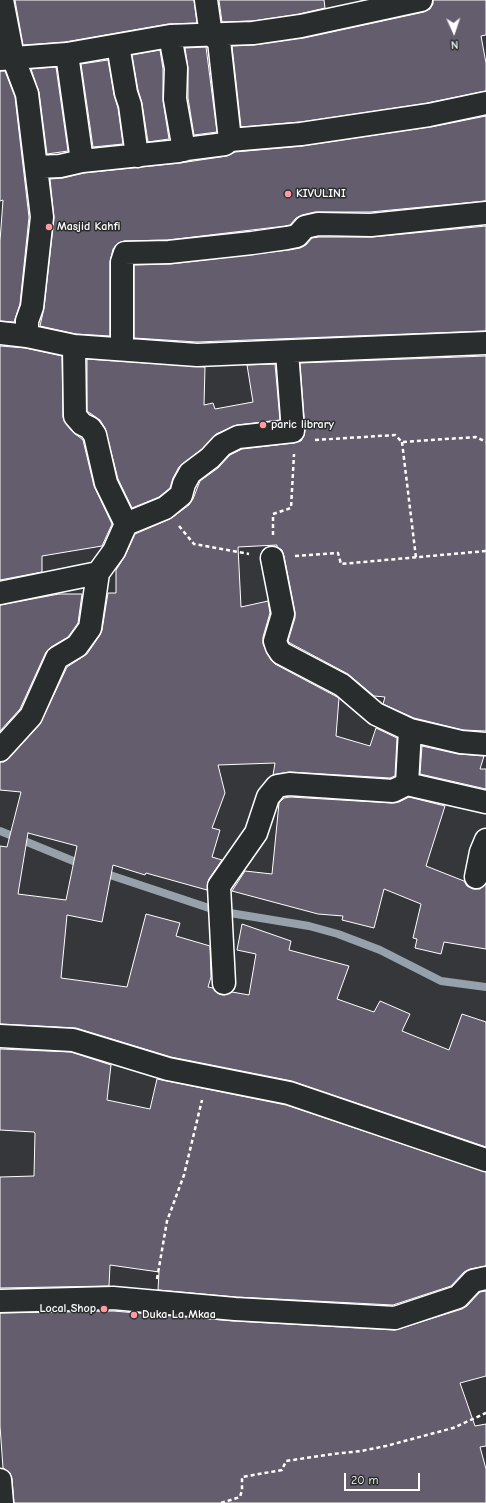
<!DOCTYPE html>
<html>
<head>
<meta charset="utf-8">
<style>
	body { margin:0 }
	#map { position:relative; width:486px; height:1503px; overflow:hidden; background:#36373b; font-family:"Comic Neue",sans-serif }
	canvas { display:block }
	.north { position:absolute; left:434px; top:12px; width:40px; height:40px; -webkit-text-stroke:3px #2a2d2e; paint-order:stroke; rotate:177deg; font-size:11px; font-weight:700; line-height:16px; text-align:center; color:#fff }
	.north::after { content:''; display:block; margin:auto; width:14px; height:18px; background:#fff; clip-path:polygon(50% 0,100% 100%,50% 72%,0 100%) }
	.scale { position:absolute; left:344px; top:1473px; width:76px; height:18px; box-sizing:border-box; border:2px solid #fff; border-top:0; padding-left:5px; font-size:12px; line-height:14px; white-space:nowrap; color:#fff; -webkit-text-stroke:3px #2a2d2e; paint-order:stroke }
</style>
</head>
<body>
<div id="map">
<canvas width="486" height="1503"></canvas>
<div class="north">N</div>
<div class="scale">20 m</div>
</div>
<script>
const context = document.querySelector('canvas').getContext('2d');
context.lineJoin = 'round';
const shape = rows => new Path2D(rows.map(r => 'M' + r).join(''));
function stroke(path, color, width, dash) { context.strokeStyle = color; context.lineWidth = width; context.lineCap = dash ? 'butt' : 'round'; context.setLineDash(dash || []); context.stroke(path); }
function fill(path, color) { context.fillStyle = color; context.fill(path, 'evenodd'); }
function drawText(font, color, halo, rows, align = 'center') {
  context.font = font + ' "Comic Neue",sans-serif'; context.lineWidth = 3; context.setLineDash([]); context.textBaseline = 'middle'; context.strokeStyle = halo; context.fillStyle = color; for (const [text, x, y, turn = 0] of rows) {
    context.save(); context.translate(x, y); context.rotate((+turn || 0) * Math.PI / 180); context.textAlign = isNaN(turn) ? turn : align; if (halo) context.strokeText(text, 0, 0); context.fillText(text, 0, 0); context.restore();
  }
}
const stream = shape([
	[0,831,83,865],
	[101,872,218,911,309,926,338,934,380,950,441,981,486,987]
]);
const building = shape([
	[15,0,194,0,197,23,168,24,65,42,23,45,15,0],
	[219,0,324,0,325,8,299,14,252,21,222,22,219,0],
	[433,0,486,0,486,35,481,36,486,63,486,91,427,103,300,122,241,127,232,46,255,45,304,38,424,12,430,9,433,4,433,0],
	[206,47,217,132,194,135,188,98,188,68,185,48,206,47],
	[160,50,163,69,163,101,169,139,148,142,142,103,138,90,132,55,160,50],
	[108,60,114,95,118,108,123,144,93,147,81,64,108,60],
	[56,67,68,151,47,154,39,92,31,69,56,67],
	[0,71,5,71,15,97,29,217,20,304,14,322,0,321,0,241,3,200,0,201,0,71],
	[486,116,486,201,370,212,315,212,302,215,296,218,290,225,285,226,168,240,124,241,118,243,113,249,110,262,110,336,76,334,40,326,44,308,54,218,50,179,63,178,84,173,180,163,227,156,235,152,303,146,431,127,486,116],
	[486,226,486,331,197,342,134,338,134,265,170,264,289,250,300,248,306,245,312,238,319,237,372,237,486,226],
	[0,346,25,348,62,356,63,417,66,424,73,432,83,440,94,486,112,524,102,546,42,556,42,572,0,580,0,346],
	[486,356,486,731,463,730,414,718,383,704,385,697,374,696,348,674,290,643,288,641,295,618,295,612,284,556,282,550,277,547,277,545,238,547,241,607,268,601,270,613,263,637,263,644,271,660,275,664,339,698,336,736,370,746,376,728,397,738,395,776,390,778,290,772,273,775,275,763,218,765,225,793,212,828,220,830,212,857,222,860,209,879,207,890,146,873,145,875,113,865,102,922,67,915,61,978,127,987,146,914,180,923,176,936,210,946,211,977,208,987,213,988,219,994,224,995,232,992,249,995,256,954,237,950,242,924,291,941,289,950,349,966,337,999,374,1012,380,1001,410,1014,402,1031,449,1050,462,1014,486,1022,486,1147,292,1081,171,1057,76,1028,0,1024,0,846,7,847,21,792,0,790,0,762,4,762,9,758,40,724,67,667,87,654,100,635,102,630,108,593,116,593,116,570,125,556,135,534,170,519,189,505,193,499,200,481,218,468,230,455,242,449,294,443,301,441,304,436,305,430,300,363,486,356],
	[28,833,77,846,66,900,18,894,28,833],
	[87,359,205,367,204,405,213,403,215,409,253,402,247,365,275,364,280,420,237,425,216,434,202,449,179,467,173,478,170,488,159,497,132,508,118,479,105,428,100,420,87,411,87,359],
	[59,594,82,594,78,623,68,637,51,647,46,652,20,709,0,731,0,605,59,594],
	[422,746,458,754,484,756,480,769,486,769,486,789,420,774,422,746],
	[290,797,392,803,399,802,409,797,445,806,426,866,464,881,467,886,473,889,480,889,486,884,486,949,444,942,441,954,415,948,417,939,413,938,421,904,384,889,374,928,342,920,343,916,318,914,232,891,245,871,272,874,279,803,284,798,290,797],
	[0,1049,71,1052,111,1065,107,1100,150,1109,157,1079,286,1105,486,1172,486,1266,470,1269,464,1272,451,1286,393,1305,236,1297,158,1290,159,1272,110,1265,109,1286,0,1288,0,1177,34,1176,35,1133,34,1132,0,1130,0,1049],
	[486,1291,486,1376,460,1383,475,1426,486,1424,486,1446,480,1447,486,1469,486,1503,14,1503,12,1479,10,1473,3,1468,0,1426,0,1313,113,1311,234,1321,395,1330,462,1309,467,1306,480,1292,486,1291]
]);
const path = shape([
	[315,440,395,435,402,442,476,437,486,442],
	[402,442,416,558],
	[179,526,194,544,249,554],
	[273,535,273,514,291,508,294,454],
	[295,556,338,553,341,564,486,551],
	[157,1279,167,1221,184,1175,202,1100],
	[221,1503,240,1497,242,1490,242,1477,282,1470,286,1461,333,1454,361,1451,386,1446,453,1428,486,1413]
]);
const minor = shape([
	[2,0,13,57,27,94,42,217,32,307,27,321,27,336],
	[206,0,211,35,219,41,230,140,301,134,429,115,486,103],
	[170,36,176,68,175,99,184,150],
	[118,45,126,93,130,105,137,156],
	[67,54,82,161],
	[0,59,67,54,170,36,253,33,301,26,421,0],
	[37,167,60,166,82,161,179,151,186,149,225,144,230,140],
	[0,333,27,336,74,346,197,355,486,343],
	[122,349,122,262,125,253,169,252,252,243,287,238,297,236,305,227,318,224,371,225,486,213],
	[126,524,165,508,181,495,184,484,190,473,210,458,222,445,238,437,293,431,287,352],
	[272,558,283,614,275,641,277,647,281,653,342,685,376,714,410,730,407,784],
	[0,593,98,573],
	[410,730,461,742,486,744],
	[0,750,31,716,57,658,77,646,90,628,98,573,114,551,126,524,106,483,95,435,90,428,82,424,75,416,74,346],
	[476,877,481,852,486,840],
	[224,983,219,886,256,833,268,797,277,786,289,784,393,791,407,784,486,802],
	[0,1036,73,1040,168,1069,289,1093,486,1160],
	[0,1301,113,1298,235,1309,395,1318,458,1297,473,1281,486,1278],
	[0,1480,2,1503]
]);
const markers = [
	[288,194,4,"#ff9aa2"],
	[49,227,4,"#ff9aa2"],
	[263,425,4,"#ff9aa2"],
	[104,1309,4,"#ff9aa2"],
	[134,1315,4,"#ff9aa2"]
];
const poiNames = [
	["KIVULINI",296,194],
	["Masjid Kahfi",57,227],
	["paric library",271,425],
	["Local Shop",96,1309,"right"],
	["Duka La Mkaa",142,1315]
];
stroke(stream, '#97a1ac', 8);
fill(building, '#645d6e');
stroke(building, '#fff', 1);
stroke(minor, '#fff', 25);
stroke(path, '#fff', 2.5, [4, 3]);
stroke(minor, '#2a2d2e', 22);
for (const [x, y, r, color] of markers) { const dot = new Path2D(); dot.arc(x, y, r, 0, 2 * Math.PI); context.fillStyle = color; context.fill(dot); stroke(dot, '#2a2d2e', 1.5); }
drawText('bold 12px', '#fff', '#2a2d2e', poiNames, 'left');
</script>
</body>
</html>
